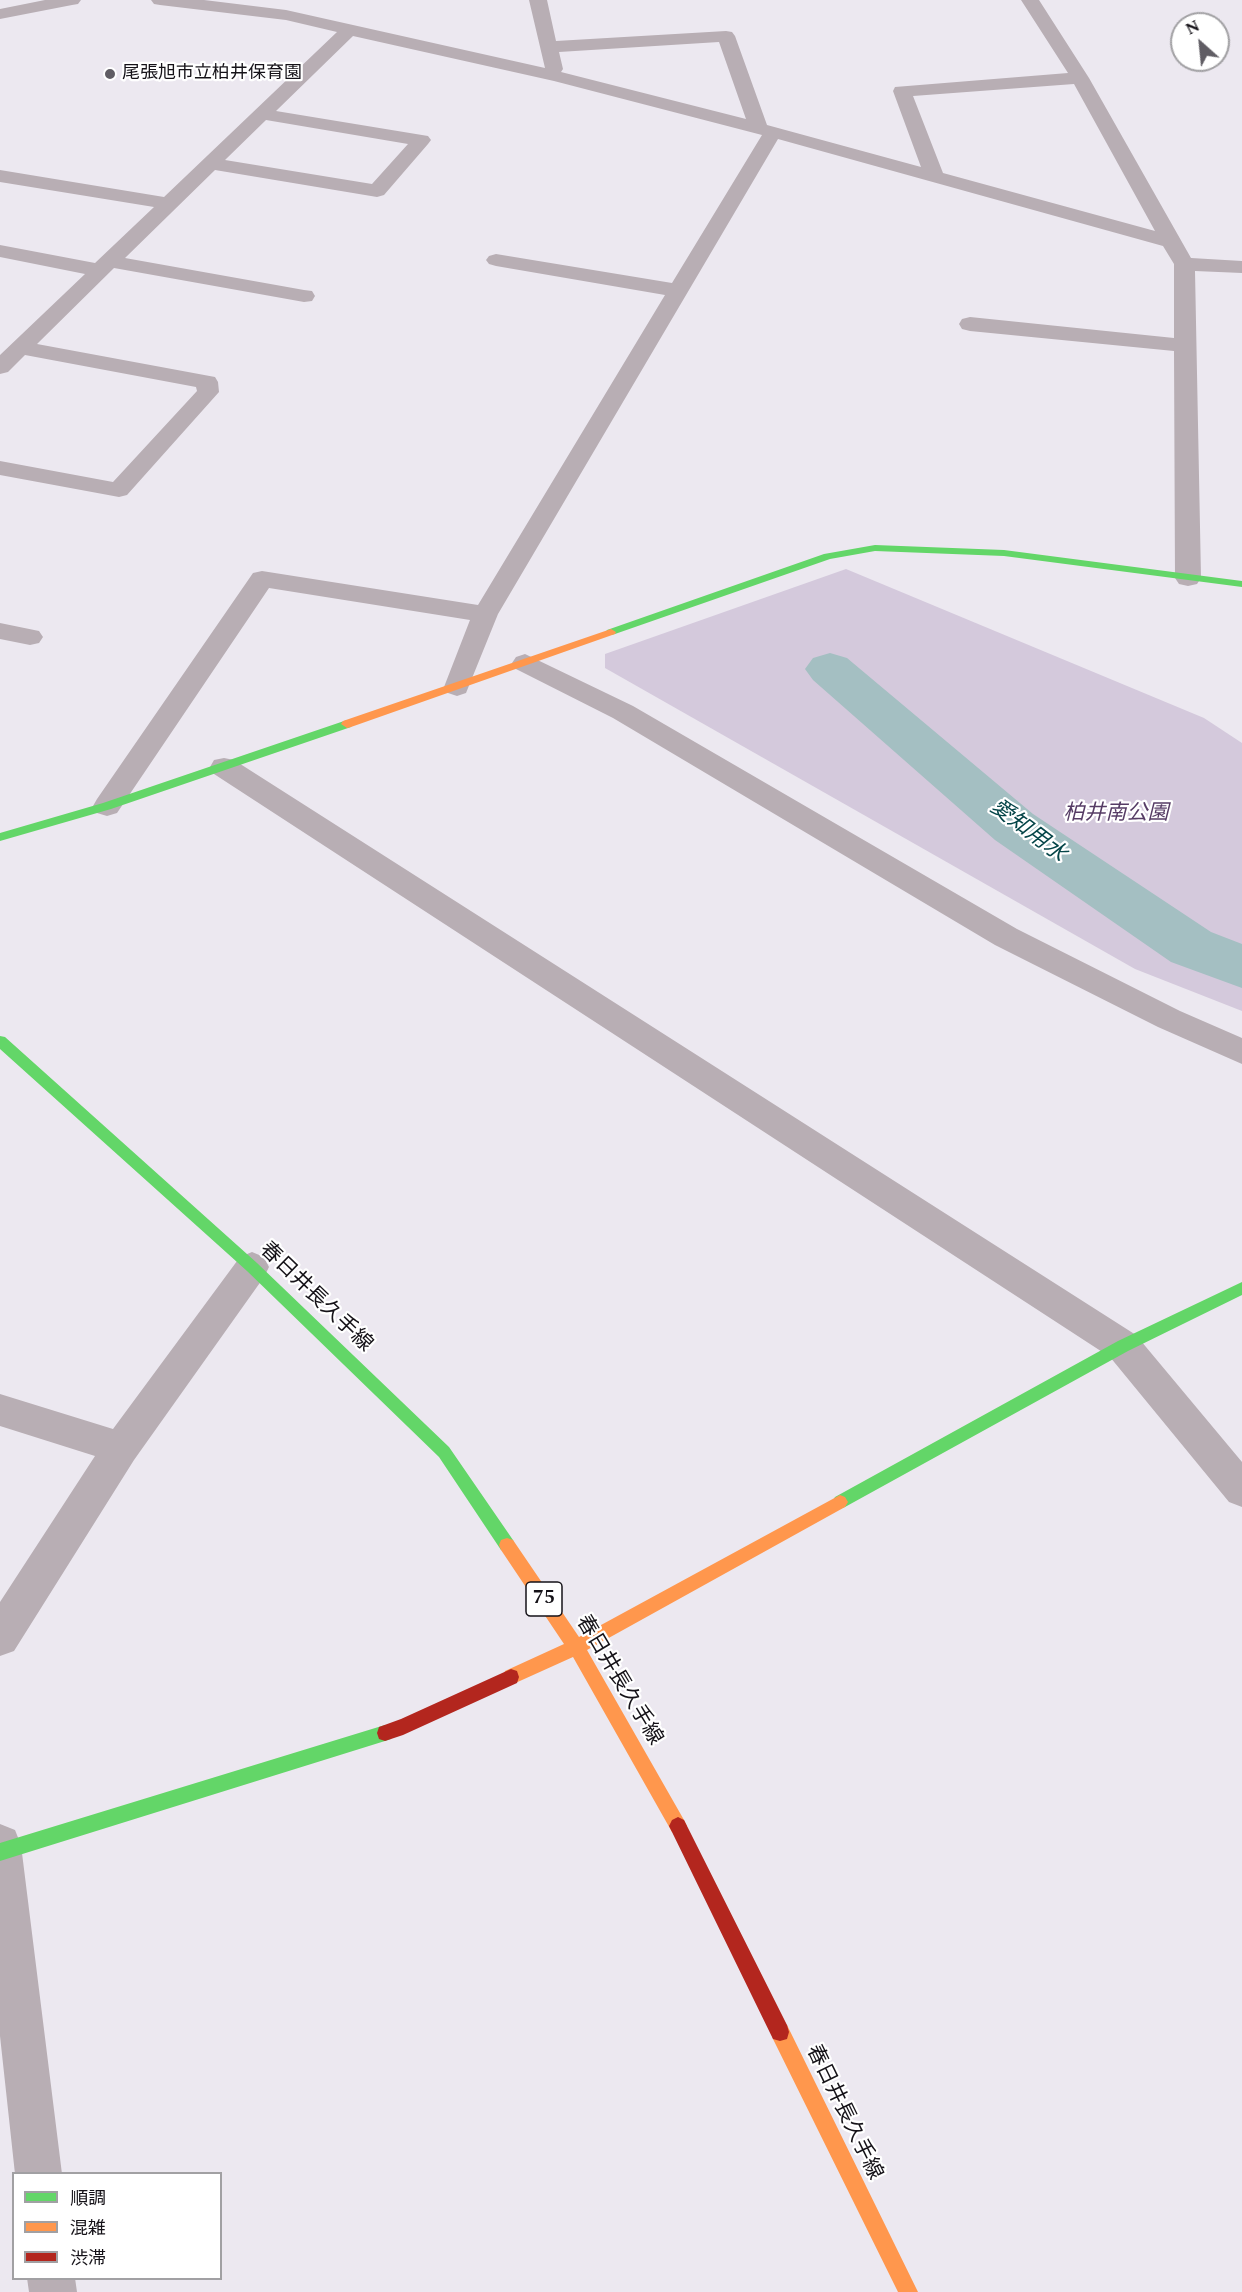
<!DOCTYPE html>
<html>
<head>
<meta charset="utf-8">
<style>
	body { margin:0 }
	#map { position:relative; width:1242px; height:2292px; overflow:hidden; background:#ece8f0; font-family:Spectral,"Noto Sans JP",serif }
	canvas { display:block }
	.legend { position:absolute; left:12px; top:2172px; width:210px; height:108px; box-sizing:border-box; background:#fff; border:2px solid #a1a0a3; margin:0; padding:8px 10px; list-style:none; font-size:18px; color:#151218 }
	.legend li { display:flex; align-items:center; gap:12px; height:30px }
	.legend b { width:30px; border:2px solid #a1a0a3 }
	.north { position:absolute; left:1170px; top:12px; width:60px; height:60px; box-sizing:border-box; background:#fff; border:2px solid #a1a0a3; border-radius:50%; rotate:333deg; font-size:16px; font-weight:700; line-height:24px; text-align:center; color:#151218 }
	.north::after { content:''; display:block; margin:auto; width:21px; height:27px; background:#605d64; clip-path:polygon(50% 0,100% 100%,50% 72%,0 100%) }
</style>
</head>
<body>
<div id="map">
<canvas width="1242" height="2292"></canvas>
<ul class="legend">
<li><b style="height:8px;background:#63d668"></b>順調</li>
<li><b style="height:8px;background:#ff974d"></b>混雑</li>
<li><b style="height:8px;background:#b3261e"></b>渋滞</li>
</ul>
<div class="north">N</div>
</div>
<script>
const context = document.querySelector('canvas').getContext('2d');
context.lineJoin = 'round';
function fill(path, color) { context.fillStyle = color; context.fill(path, 'evenodd'); }
const shape = rows => new Path2D(rows.map(r => 'M' + r).join(''));
function stroke(path, color, width, dash) { context.strokeStyle = color; context.lineWidth = width; context.lineCap = dash ? 'butt' : 'round'; context.setLineDash(dash || []); context.stroke(path); }
function drawText(font, color, halo, rows, align = 'center') {
  context.font = font + ' Spectral,"Noto Sans JP",serif'; context.lineWidth = 4.5; context.setLineDash([]); context.textBaseline = 'middle'; context.strokeStyle = halo; context.fillStyle = color; for (const [text, x, y, turn = 0] of rows) {
    context.save(); context.translate(x, y); context.rotate((+turn || 0) * Math.PI / 180); context.textAlign = isNaN(turn) ? turn : align; if (halo) context.strokeText(text, 0, 0); context.fillText(text, 0, 0); context.restore();
  }
}
const green = shape([
	[846,569,1204,718,1242,743,1242,1011,1135,969,605,668,605,654]
]);
const canal = shape([
	[830,653,847,658,1033,814,1211,932,1242,944,1242,988,1171,962,995,840,813,680,805,669,813,658,830,653]
]);
const street = shape([
	[45,0,81,0,78,4,72,5,0,19,0,9,45,0],
	[151,0,204,0,286,10,545,68,529,0,547,0,556,41,726,31,732,32,735,36,767,125,921,167,893,91,895,87,1068,73,1021,0,1039,0,1089,78,1191,258,1242,261,1242,273,1195,271,1201,578,1197,584,1188,586,1179,584,1175,578,1174,351,970,331,962,329,959,324,962,319,970,317,1174,338,1174,264,1163,246,778,139,498,614,466,693,457,696,448,693,444,687,470,620,269,588,117,813,107,816,97,813,93,806,97,799,253,573,262,571,478,605,665,295,496,266,489,264,486,260,489,256,496,254,672,283,762,135,554,81,353,36,276,111,428,136,431,140,428,144,384,195,377,197,215,170,125,258,304,290,312,291,315,296,312,301,304,302,114,268,37,344,215,377,218,382,219,392,127,495,119,497,0,475,0,461,113,482,197,391,196,387,25,355,8,372,0,374,0,355,85,274,0,257,0,245,95,263,154,207,0,182,0,170,164,197,337,32,286,20,160,5,154,4,151,0],
	[719,42,746,119,561,72,563,69,559,52,719,42],
	[1074,84,1155,231,943,173,913,96,1074,84],
	[266,120,408,144,372,184,225,160,266,120],
	[0,623,39,631,43,637,39,643,30,645,0,639,0,623],
	[525,654,633,706,1017,929,1180,1011,1242,1038,1242,1064,1158,1027,995,945,613,718,516,669,512,663,516,657,525,654],
	[224,758,234,760,1136,1335,1242,1462,1242,1507,1229,1502,1110,1357,214,774,210,767,214,760,224,758],
	[252,1252,264,1257,269,1267,264,1277,134,1460,14,1651,0,1656,0,1602,95,1456,0,1426,0,1394,113,1429,240,1257,252,1252],
	[0,1824,15,1830,21,1845,62,2174,15,2174,0,2036,0,1824],
	[27,2278,75,2278,77,2292,29,2292,27,2278]
]);
const fast = shape([
	[875,545,1004,550,1242,581,1242,587,1004,556,875,551,830,559,615,634,611,635,606,632,607,630,824,554,875,545],
	[347,720,353,724,351,727,111,809,0,841,0,833,103,803,347,720],
	[0,1036,5,1037,257,1263,449,1447,513,1540,515,1545,513,1550,507,1552,501,1550,439,1457,247,1271,0,1049,0,1036],
	[1242,1282,1242,1295,1128,1351,845,1507,840,1509,835,1507,832,1502,835,1497,1118,1341,1242,1282],
	[385,1725,391,1727,393,1733,391,1739,385,1741,0,1861,0,1843,385,1725]
]);
const slow = shape([
	[611,629,616,632,615,634,351,727,347,728,341,724,343,721,611,629],
	[840,1495,845,1497,848,1502,845,1507,587,1650,684,1820,687,1826,684,1832,678,1835,672,1832,573,1657,511,1685,505,1683,503,1677,505,1671,564,1644,501,1550,499,1545,501,1540,507,1538,513,1540,579,1637,840,1495],
	[780,2023,787,2025,918,2292,898,2292,773,2039,771,2032,773,2025,780,2023]
]);
const jam = shape([
	[511,1669,517,1671,519,1677,517,1683,403,1735,385,1741,379,1739,377,1733,379,1727,401,1719,511,1669],
	[678,1817,684,1820,787,2025,789,2032,787,2039,780,2041,773,2039,672,1832,669,1826,672,1820,678,1817]
]);
const markers = [
	[110,74,6,"#605d64"]
];
const farPoinames = [
	["尾張旭市立柏井保育園",122,74]
];
const shields = [
	[544,1599,36]
];
const shieldNames = [
	["75",544,1599]
];
const parkNames = [
	["柏井南公園",1116,815]
];
const streetNames = [
	["春日井長久手線",315,1298,44],
	["春日井長久手線",618,1681,59],
	["春日井長久手線",843,2113,64]
];
const waterNames = [
	["愛知用水",1027,832,37]
];
fill(green, '#d4c9dc');
fill(canal, '#a4bfc2');
fill(street, '#b8aeb4');
fill(fast, '#63d668');
fill(slow, '#ff974d');
fill(jam, '#b3261e');
for (const [x, y, r, color] of markers) { const dot = new Path2D(); dot.arc(x, y, r, 0, 2 * Math.PI); context.fillStyle = color; context.fill(dot); stroke(dot, '#fff', 2); }
drawText('18px', '#151218', '#fff', farPoinames, 'left');
for (const [x, y, w] of shields) { const box = new Path2D(); box.roundRect(x - w / 2, y - 17, w, 34, 4.5); context.fillStyle = '#fff'; context.fill(box); stroke(box, '#151218', 1.5); }
drawText('bold 20px', '#151218', null, shieldNames);
drawText('italic 21px', '#563c65', '#fff', parkNames);
drawText('21px', '#151218', '#fff', streetNames);
drawText('italic 22px', '#054548', '#fff', waterNames);
</script>
</body>
</html>
